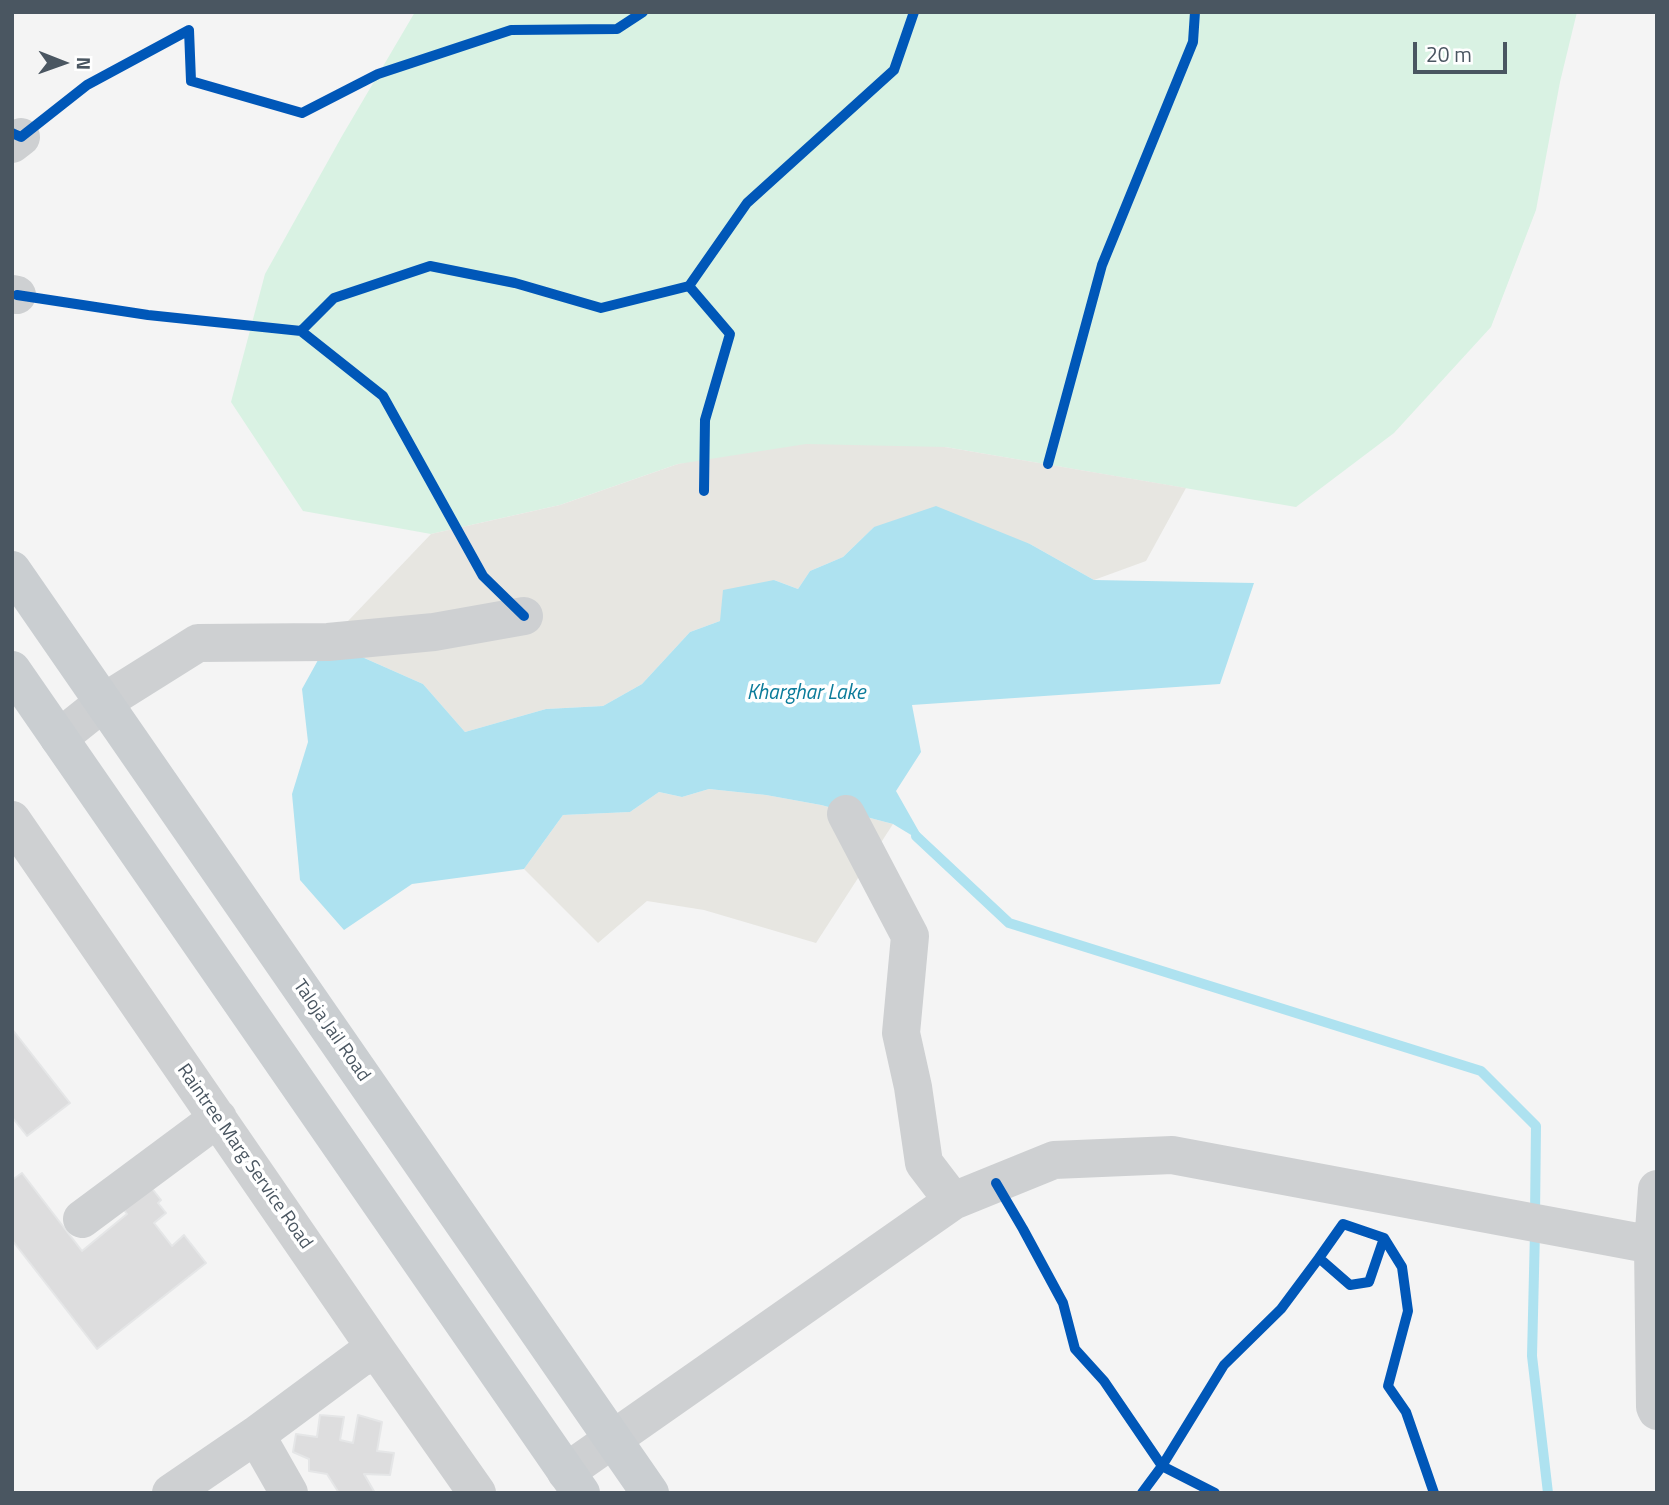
<!DOCTYPE html>
<html>
<head>
<meta charset="utf-8">
<style>
	body { margin:0 }
	#map { position:relative; width:1669px; height:1505px; overflow:hidden; background:#f4f4f4; font-family:"Titillium Web",sans-serif }
	canvas { display:block }
	.frame { position:absolute; inset:0; border:14px solid #4a5661; pointer-events:none }
	.north { position:absolute; left:28px; top:28px; width:70px; height:70px; -webkit-text-stroke:5px #fff; paint-order:stroke; rotate:91deg; font-size:19px; font-weight:700; line-height:28px; text-align:center; color:#4a5661 }
	.north::after { content:''; display:block; margin:auto; width:24px; height:32px; background:#4a5661; clip-path:polygon(50% 0,100% 100%,50% 72%,0 100%) }
	.scale { position:absolute; left:1413px; top:42px; width:94px; height:32px; box-sizing:border-box; border:4px solid #4a5661; border-top:0; padding-left:9px; font-size:21px; line-height:24px; white-space:nowrap; color:#4a5661; -webkit-text-stroke:5px #fff; paint-order:stroke }
</style>
</head>
<body>
<div id="map">
<canvas width="1669" height="1505"></canvas>
<div class="frame"></div>
<div class="north">N</div>
<div class="scale">20 m</div>
</div>
<script>
const context = document.querySelector('canvas').getContext('2d');
context.lineJoin = 'round';
function fill(path, color) { context.fillStyle = color; context.fill(path, 'evenodd'); }
const shape = rows => new Path2D(rows.map(r => 'M' + r).join(''));
function stroke(path, color, width, dash) { context.strokeStyle = color; context.lineWidth = width; context.lineCap = dash ? 'butt' : 'round'; context.setLineDash(dash || []); context.stroke(path); }
function drawText(font, color, halo, rows, align = 'center') {
  context.font = font + ' "Titillium Web",sans-serif'; context.lineWidth = 7; context.setLineDash([]); context.textBaseline = 'middle'; context.strokeStyle = halo; context.fillStyle = color; for (const [text, x, y, turn = 0] of rows) {
    context.save(); context.translate(x, y); context.rotate((+turn || 0) * Math.PI / 180); context.textAlign = isNaN(turn) ? turn : align; if (halo) context.strokeText(text, 0, 0); context.fillText(text, 0, 0); context.restore();
  }
}
const green = shape([
	[415,12,1577,12,1560,82,1536,210,1491,327,1394,433,1296,507,945,447,678,464,560,505,431,534,303,511,231,402,265,274,342,136]
]);
const sand = shape([
	[806,444,945,447,1186,488,1146,561,1094,580,1030,544,874,527,843,557,810,571,798,589,774,580,720,621,690,632,642,684,603,706,546,709,465,732,423,684,328,642,431,534,560,505,678,464],
	[709,789,766,795,821,805,893,824,816,943,704,910,647,901,598,943,524,869,563,815,630,812,659,792,682,797]
]);
const water = shape([
	[936,506,1030,544,1094,580,1254,583,1220,684,912,705,921,752,896,791,926,844,893,824,821,805,766,795,709,789,682,797,659,792,630,812,563,815,524,869,412,884,344,930,300,880,292,794,308,742,302,689,328,642,423,684,465,732,546,709,603,706,642,684,690,632,720,621,723,590,774,580,798,589,810,571,843,557,874,527]
]);
const stream = shape([
	[916,836,1009,923,1481,1071,1536,1126,1535,1216],
	[1535,1231,1532,1356,1548,1493]
]);
const building = shape([
	[12,1029,70,1103,27,1136,12,1117,12,1029],
	[22,1173,82,1251,127,1214,122,1207,150,1186,161,1200,158,1203,166,1213,154,1223,172,1246,184,1235,206,1263,97,1349,12,1240,12,1180,22,1173],
	[320,1415,344,1417,340,1440,353,1443,358,1415,382,1422,377,1451,394,1453,390,1475,364,1474,375,1493,339,1493,327,1474,309,1471,309,1459,293,1452,296,1434,317,1437,320,1415]
]);
const minor = shape([
	[12,144,21,137],
	[12,294,17,295],
	[59,738,104,702,198,643,328,642,434,632,524,616],
	[846,814,910,936,901,1033,913,1087,924,1163,953,1201],
	[12,820,378,1352,477,1493],
	[1657,1189,1653,1245,1655,1407,1657,1411],
	[82,1219,218,1118],
	[256,1435,289,1493],
	[566,1472,953,1201,1054,1160,1172,1155,1653,1245],
	[171,1493,256,1435,360,1358,378,1352]
]);
const major = shape([
	[12,570,650,1493],
	[12,670,581,1493]
]);
const cycleway = shape([
	[12,133,21,137,87,85,189,30,191,81,302,113,378,74,511,30,617,29,643,12],
	[689,286,747,203,894,70,914,12],
	[17,295,148,315,301,331,383,396,483,576,524,616],
	[301,331,334,298,430,266,515,283,601,308,689,286,730,334,705,420,704,491],
	[1048,464,1102,265,1193,42,1195,12],
	[996,1183,1023,1229,1063,1303,1075,1349,1104,1381,1162,1466,1215,1493],
	[1384,1238,1369,1282,1350,1285,1319,1258,1343,1224,1384,1238,1402,1267,1408,1311,1388,1386,1406,1412,1434,1493],
	[1142,1493,1162,1466,1224,1365,1281,1309,1319,1258]
]);
const streetNames = [
	["Taloja Jail Road",331,1031,55],
	["Raintree Marg Service Road",244,1157,55]
];
const waterNames = [
	["Kharghar Lake",806,694]
];
fill(green, '#d9f2e3');
fill(sand, '#e7e6e1');
fill(water, '#aee2f0');
stroke(stream, '#aee2f0', 10);
fill(building, '#ddddde');
stroke(building, '#e5e6e7', 2);
stroke(minor, '#ced0d2', 38);
stroke(major, '#caced1', 38);
stroke(cycleway, '#0057b8', 10);
drawText('19px', '#4a5661', '#fff', streetNames);
drawText('italic 21px', '#0c7c9b', '#fff', waterNames);
</script>
</body>
</html>
